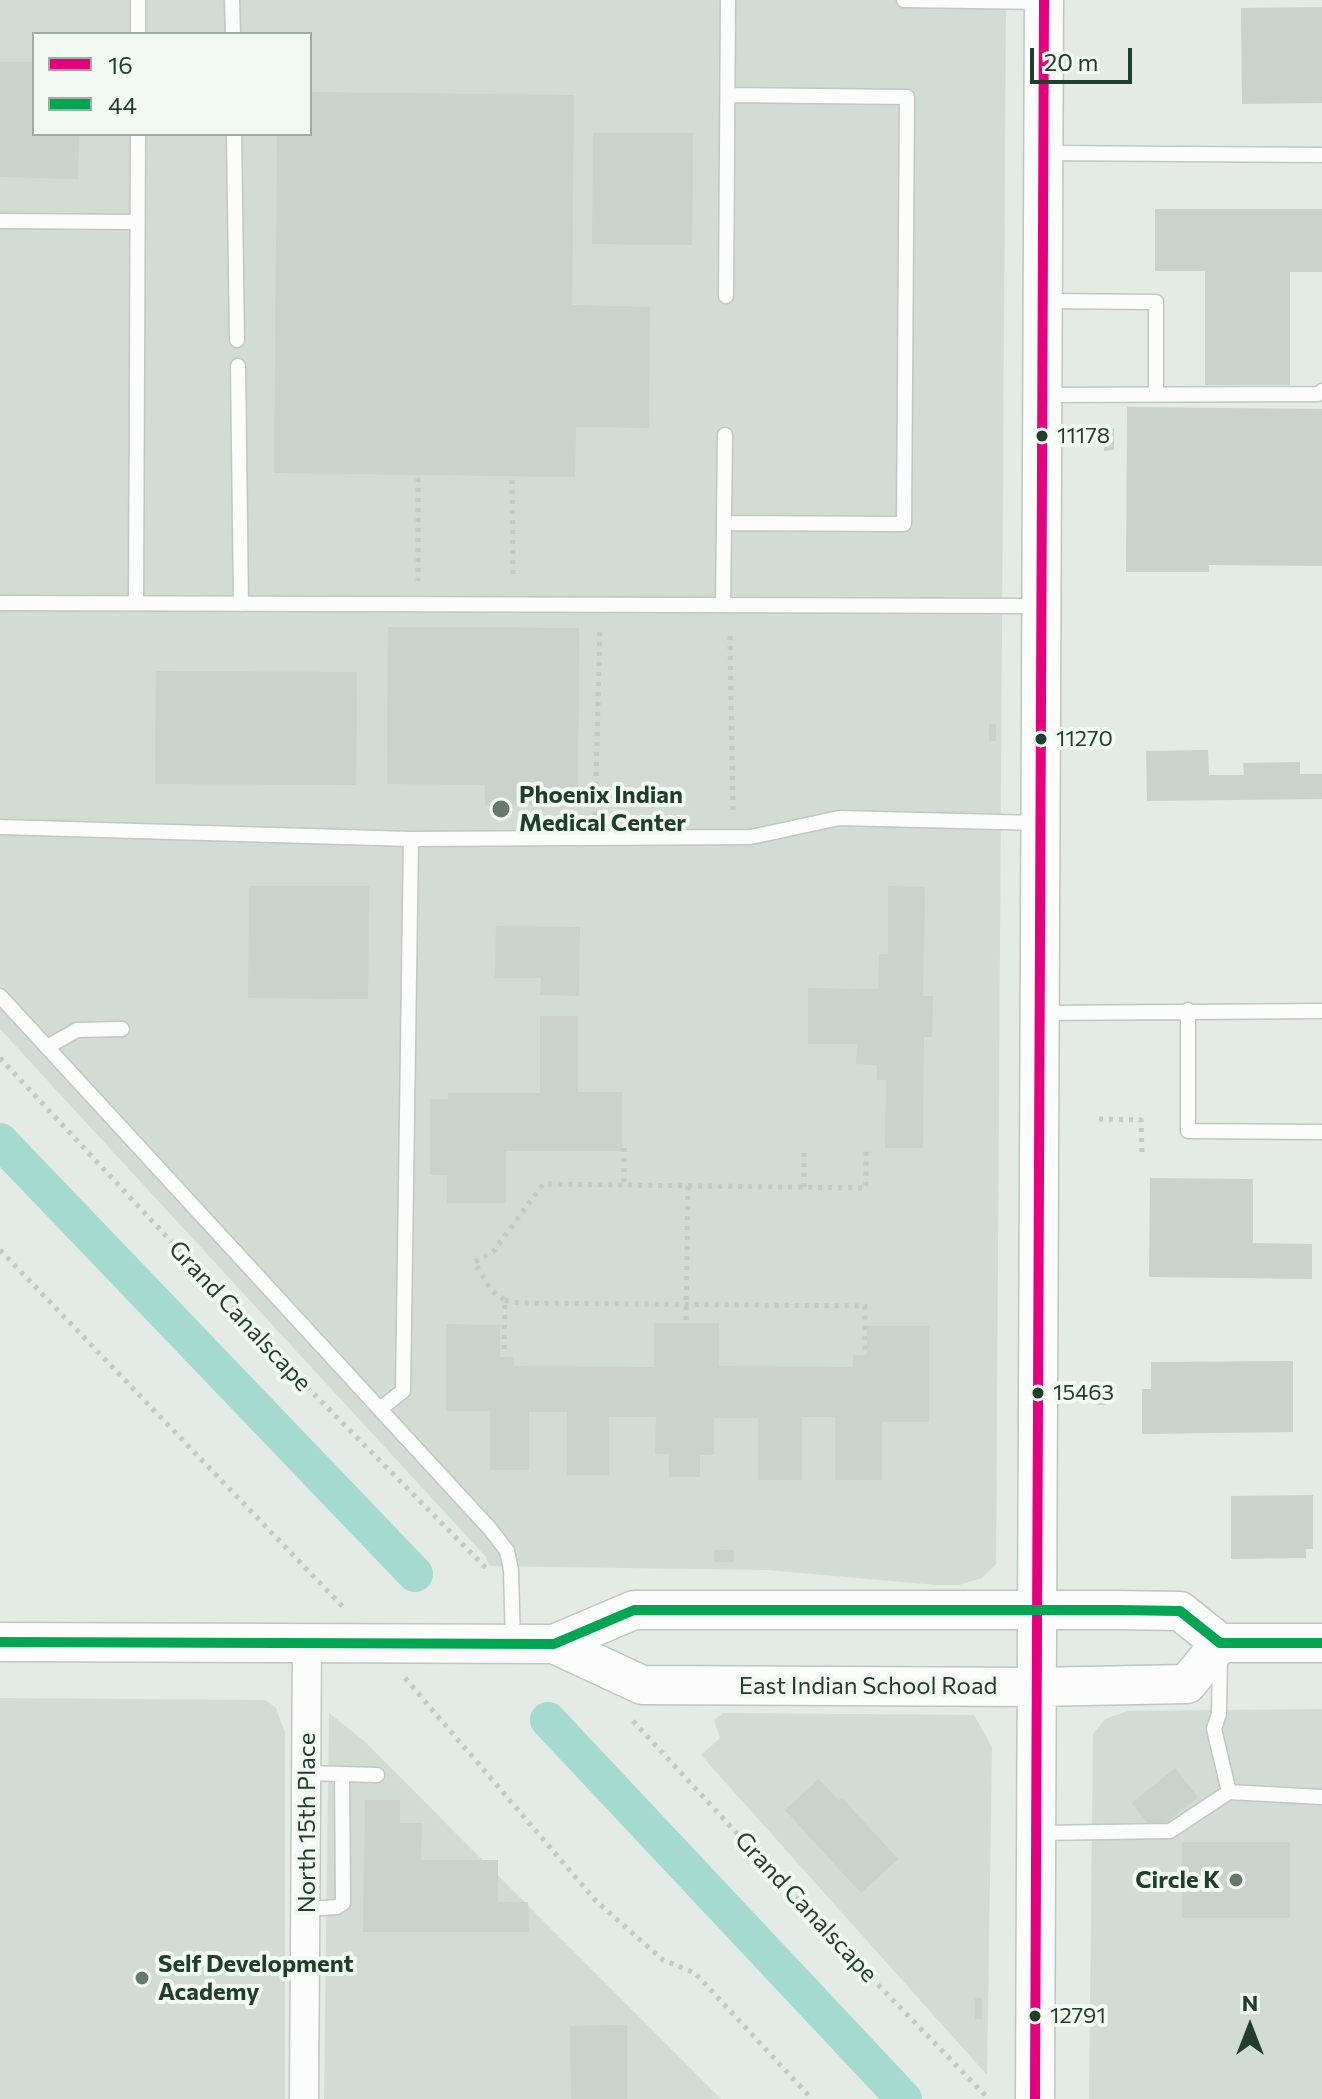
<!DOCTYPE html>
<html>
<head>
<meta charset="utf-8">
<style>
	body { margin:0 }
	#map { position:relative; width:1322px; height:2099px; overflow:hidden; background:#e4eae5; font-family:Commissioner,sans-serif }
	canvas { display:block }
	.legend { position:absolute; left:32px; top:32px; width:280px; height:104px; box-sizing:border-box; background:#f2f9f3; border:2px solid #9eaea3; margin:0; padding:10px 14px; list-style:none; font-size:24px; color:#213e2c }
	.legend li { display:flex; align-items:center; gap:16px; height:40px }
	.legend b { width:40px; border:2px solid #9eaea3 }
	.north { position:absolute; left:1210px; top:1987px; width:80px; height:80px; -webkit-text-stroke:6px #f2f9f3; paint-order:stroke; rotate:0deg; font-size:22px; font-weight:700; line-height:32px; text-align:center; color:#213e2c }
	.north::after { content:''; display:block; margin:auto; width:28px; height:36px; background:#213e2c; clip-path:polygon(50% 0,100% 100%,50% 72%,0 100%) }
	.scale { position:absolute; left:1030px; top:48px; width:102px; height:36px; box-sizing:border-box; border:4px solid #213e2c; border-top:0; padding-left:10px; font-size:24px; line-height:28px; white-space:nowrap; color:#213e2c; -webkit-text-stroke:6px #f2f9f3; paint-order:stroke }
</style>
</head>
<body>
<div id="map">
<canvas width="1322" height="2099"></canvas>
<ul class="legend">
<li><b style="height:10px;background:#e5007d"></b>16</li>
<li><b style="height:10px;background:#00a651"></b>44</li>
</ul>
<div class="north">N</div>
<div class="scale">20 m</div>
</div>
<script>
const context = document.querySelector('canvas').getContext('2d');
context.lineJoin = 'round';
function fill(path, color) { context.fillStyle = color; context.fill(path, 'evenodd'); }
const shape = rows => new Path2D(rows.map(r => 'M' + r).join(''));
function stroke(path, color, width, dash) { context.strokeStyle = color; context.lineWidth = width; context.lineCap = dash ? 'butt' : 'round'; context.setLineDash(dash || []); context.stroke(path); }
function drawText(font, color, halo, rows, align = 'center') {
  context.font = font + ' Commissioner,sans-serif'; context.lineWidth = 8; context.setLineDash([]); context.textBaseline = 'middle'; context.strokeStyle = halo; context.fillStyle = color; for (const [text, x, y, turn = 0] of rows) {
    context.save(); context.translate(x, y); context.rotate((+turn || 0) * Math.PI / 180); context.textAlign = isNaN(turn) ? turn : align; if (halo) context.strokeText(text, 0, 0); context.fillText(text, 0, 0); context.restore();
  }
}
const built = shape([
	[0,0,1006,0,996,1564,982,1578,959,1585,936,1585,768,1570,489,1566,486,1557,0,1029],
	[34,34,310,34,310,134,34,134],
	[0,1698,265,1700,276,1708,285,1733,285,2099,0,2099],
	[1322,1709,1322,2099,1089,2099,1093,1734,1105,1719,1128,1711],
	[329,1713,363,1740,721,2099,324,2099],
	[723,1713,974,1715,992,1747,987,2075,701,1755,720,1738,714,1720]
]);
const canal = shape([
	[0,1141,415,1574],
	[548,1720,904,2099]
]);
const building = shape([
	[1322,7,1322,103,1242,104,1241,8],
	[0,62,34,62,34,134,79,134,78,179,0,177],
	[310,92,574,95,572,305,650,307,649,428,576,427,575,477,274,473,277,134,310,134],
	[593,133,693,133,692,245,592,244],
	[1155,209,1322,209,1322,272,1290,272,1290,385,1205,385,1205,271,1155,271],
	[1127,407,1322,409,1322,566,1209,565,1209,572,1126,572],
	[1114,428,1114,450,1104,451,1104,434],
	[388,627,579,628,578,805,485,805,485,785,387,784],
	[156,671,357,672,356,785,155,784],
	[989,724,996,724,996,741,989,741],
	[1208,750,1209,775,1244,775,1243,763,1300,762,1300,774,1322,774,1322,799,1147,801,1146,751],
	[249,886,369,886,368,999,248,998],
	[888,886,925,887,923,996,933,996,932,1037,924,1037,923,1148,885,1148,886,1080,877,1080,877,1065,856,1064,857,1044,808,1044,808,988,878,989,879,954,888,954],
	[496,926,580,927,579,996,540,995,541,978,495,978],
	[540,1016,578,1016,578,1092,622,1092,622,1151,506,1151,506,1203,447,1203,447,1175,430,1175,430,1099,448,1099,448,1093,540,1093],
	[1150,1178,1253,1179,1253,1243,1312,1244,1312,1279,1149,1277],
	[654,1323,719,1323,719,1366,853,1367,853,1355,867,1355,867,1326,929,1326,929,1422,882,1422,882,1480,835,1480,835,1417,802,1417,802,1480,758,1480,758,1418,714,1418,714,1455,700,1455,700,1477,669,1477,669,1454,655,1454,656,1417,609,1417,609,1475,567,1475,567,1412,529,1412,529,1470,490,1470,490,1411,446,1411,446,1324,500,1325,500,1357,514,1357,514,1366,654,1367],
	[1293,1361,1293,1432,1142,1434,1142,1389,1151,1389,1151,1362],
	[1106,1384,1106,1405,1097,1405,1097,1390],
	[1313,1495,1313,1549,1306,1549,1306,1558,1231,1559,1231,1496],
	[714,1550,734,1550,734,1562,714,1562],
	[1175,1768,1198,1797,1154,1832,1132,1803],
	[819,1779,839,1801,842,1798,898,1859,861,1893,785,1810],
	[365,1800,400,1800,400,1823,422,1823,421,1860,498,1860,498,1902,528,1902,529,1932,363,1932],
	[1182,1842,1290,1842,1290,1918,1182,1918],
	[975,1998,982,1998,982,2019,975,2019],
	[627,2025,627,2099,571,2099,570,2026]
]);
const path = shape([
	[418,478,418,581],
	[512,480,513,574],
	[730,636,733,814],
	[595,816,600,627],
	[0,1058,306,1386,486,1568],
	[1099,1119,1141,1120,1142,1153],
	[624,1148,624,1185],
	[804,1187,804,1147],
	[0,1250,343,1607],
	[505,1300,519,1303,865,1306,865,1353],
	[686,1320,688,1186],
	[504,1349,505,1300,492,1291,474,1262,493,1252,543,1184,866,1188,866,1148],
	[405,1678,596,1901,663,1960,695,1973,812,2099],
	[633,1721,856,1962,986,2096]
]);
const lane = shape([
	[232,0,233,34],
	[904,0,1043,2],
	[138,34,138,0],
	[234,134,237,340],
	[1044,153,1322,155],
	[0,221,137,222],
	[726,296,728,0],
	[1045,301,1156,302,1156,394],
	[238,366,241,604],
	[1043,395,1318,394,1322,391],
	[724,523,904,524,907,97,728,95],
	[0,603,1040,606],
	[136,603,138,134],
	[723,605,725,435],
	[0,827,411,839,403,1391,380,1409],
	[411,839,751,837,839,818,1040,823],
	[0,996,491,1530,507,1551,511,1570,513,1644],
	[1188,1010,1188,1131,1322,1132],
	[1042,1013,1322,1011],
	[47,1047,77,1030,122,1029],
	[1220,1655,1219,1714,1214,1729,1229,1792],
	[307,1773,377,1775],
	[1039,1833,1170,1831,1229,1792,1322,1797],
	[306,1909,337,1907,343,1903,342,1774]
]);
const street = shape([
	[304,2099,307,1643]
]);
const secondary = shape([
	[0,1642,554,1644,634,1610,1117,1610,1180,1611,1220,1643,1322,1643],
	[554,1644,642,1685,1035,1687,1187,1684,1220,1643],
	[1035,2099,1044,0]
]);
const bus1 = shape([
	[1035,2099,1044,0]
]);
const bus2 = shape([
	[0,1642,554,1644,634,1610,1117,1610,1180,1611,1220,1643,1322,1643]
]);
const markers = [
	[1042,436,7,"#213e2c"],
	[1041,739,7,"#213e2c"],
	[501,809,10,"#657a6d"],
	[1038,1393,7,"#213e2c"],
	[1236,1880,8,"#657a6d"],
	[142,1978,8,"#657a6d"],
	[1035,2016,7,"#213e2c"]
];
const busNames = [
	["11178",1057,436],
	["11270",1056,739],
	["15463",1053,1393],
	["12791",1050,2016]
];
const poiNames = [
	["Phoenix Indian",519,795],
	["Medical Center",519,823],
	["Circle K",1220,1880,"right"],
	["Self Development",158,1964],
	["Academy",158,1992]
];
const streetNames = [
	["Grand Canalscape",240,1316,47],
	["East Indian School Road",868,1686],
	["North 15th Place",307,1823,-90],
	["Grand Canalscape",806,1907,47]
];
fill(built, '#d2dbd4');
stroke(canal, '#a4dacf', 36);
fill(building, '#cbd1cd');
stroke(lane, '#c1c7c2', 17);
stroke(street, '#c1c7c2', 31);
stroke(secondary, '#bec6c1', 41);
stroke(path, '#c1cac3', 5, [4, 6]);
stroke(lane, '#fbfcfb', 14);
stroke(street, '#fbfcfb', 28);
stroke(secondary, '#fbfcfb', 38);
stroke(bus1, '#e5007d', 10);
stroke(bus2, '#00a651', 10);
for (const [x, y, r, color] of markers) { const dot = new Path2D(); dot.arc(x, y, r, 0, 2 * Math.PI); context.fillStyle = color; context.fill(dot); stroke(dot, '#f2f9f3', 3); }
drawText('22px', '#213e2c', '#f2f9f3', busNames, 'left');
drawText('bold 24px', '#213e2c', '#f2f9f3', poiNames, 'left');
drawText('24px', '#213e2c', '#f2f9f3', streetNames);
</script>
</body>
</html>
